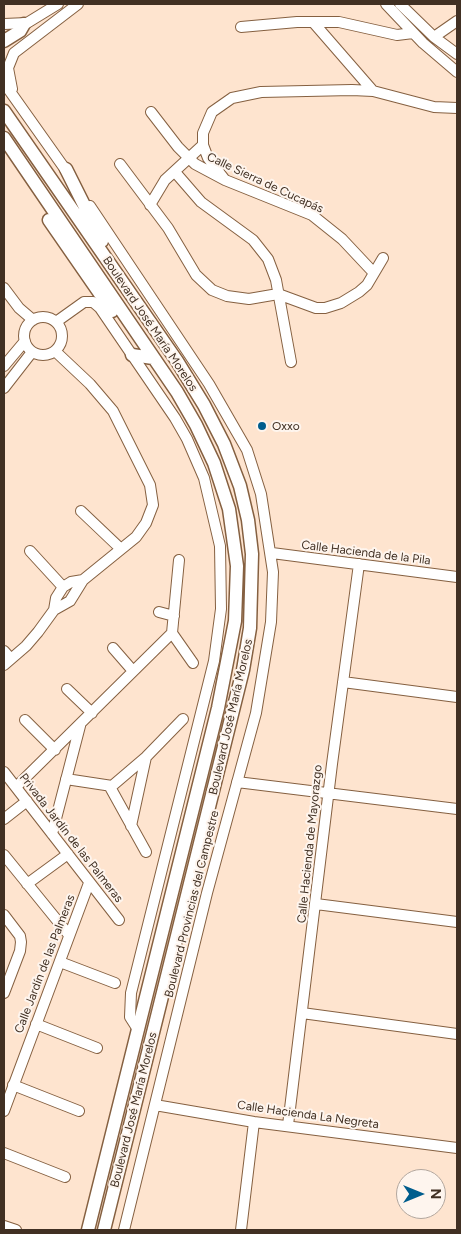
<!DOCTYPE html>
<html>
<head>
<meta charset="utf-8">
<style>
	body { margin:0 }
	#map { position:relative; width:461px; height:1234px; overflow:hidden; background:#fee4cf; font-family:Figtree,sans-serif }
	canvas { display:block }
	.frame { position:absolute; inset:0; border:5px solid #413023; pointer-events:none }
	.north { position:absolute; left:396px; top:1169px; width:50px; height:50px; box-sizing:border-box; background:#fef5ee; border:1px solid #b2a69d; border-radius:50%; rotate:90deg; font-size:14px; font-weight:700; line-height:20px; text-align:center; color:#413023 }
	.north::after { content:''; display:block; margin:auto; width:18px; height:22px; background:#005d8d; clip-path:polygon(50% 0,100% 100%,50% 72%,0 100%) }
</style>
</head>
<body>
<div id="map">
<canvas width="461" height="1234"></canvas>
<div class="frame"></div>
<div class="north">N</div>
</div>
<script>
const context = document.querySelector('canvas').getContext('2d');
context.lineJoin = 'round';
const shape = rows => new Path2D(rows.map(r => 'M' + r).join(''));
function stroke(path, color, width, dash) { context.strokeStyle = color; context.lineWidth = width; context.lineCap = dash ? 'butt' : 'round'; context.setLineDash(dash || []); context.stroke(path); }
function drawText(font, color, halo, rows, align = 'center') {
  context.font = font + ' Figtree,sans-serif'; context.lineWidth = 4; context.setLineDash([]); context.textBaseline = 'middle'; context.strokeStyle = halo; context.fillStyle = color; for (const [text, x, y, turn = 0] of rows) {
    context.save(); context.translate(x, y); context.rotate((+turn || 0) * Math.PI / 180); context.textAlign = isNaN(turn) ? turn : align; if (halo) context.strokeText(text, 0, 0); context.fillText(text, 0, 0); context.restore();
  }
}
const minor = shape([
	[386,4,423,43,457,72],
	[400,4,434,37,457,54],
	[313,22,373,91],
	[4,24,27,23,58,4],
	[241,27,297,22,339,22,397,35,413,33],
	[434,37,457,21],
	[4,83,70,176],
	[12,89,8,68,14,53,78,4],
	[151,112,178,147,195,164,225,180,312,215,342,239,373,272],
	[120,164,168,228,196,275,212,290,227,296,249,299,278,294,316,308,325,308,341,303,359,292,367,285,383,258],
	[175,172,201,202,253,240,268,259,276,280,291,362],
	[225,180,208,158,203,145,203,133,212,112,232,98,261,92,352,90,373,91,434,107,457,108],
	[150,205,165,180,203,145],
	[90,206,209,384,247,450,261,494,273,572,271,622,256,713,207,893,124,1230],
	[4,288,19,308,33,320],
	'24 336a19 19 0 1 1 38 0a19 19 0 1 1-38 0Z',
	[56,322,84,302,93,302,100,308,175,418,187,439,204,478,220,546,221,609,214,661,131,993,130,1017,137,1028],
	[4,366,25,341],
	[4,388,32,352],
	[81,511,121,549],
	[30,551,63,587],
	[272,553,457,577],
	[179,560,172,633,193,663],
	[54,610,70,601,83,580],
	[159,612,174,616],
	[113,648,133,671],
	[4,651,11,659],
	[4,665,26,646,38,632,54,610,56,598,63,587,71,582,83,580,136,537,146,523,153,505,150,485,113,411,90,384,55,351],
	[343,682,457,697],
	[67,689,92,713],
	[25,720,55,750],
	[4,772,119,920],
	[66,779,112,786,146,757,183,719],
	[237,782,457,809],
	[16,787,172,633],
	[110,787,146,852],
	[4,819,27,801],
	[131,826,146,757],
	[52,834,80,726],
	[4,855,69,935],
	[27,884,68,854],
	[316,904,457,922],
	[4,915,20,936,21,942,20,951,4,993],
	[60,962,115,983],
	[302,1013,457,1034],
	[36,1024,97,1048],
	[13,1085,79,1111],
	[155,1105,254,1122,457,1148],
	[4,1111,89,883],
	[288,1125,332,764,359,564],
	[4,1153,65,1177],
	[4,1226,16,1230],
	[241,1230,254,1122]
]);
const major = shape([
	[4,41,20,31,24,24],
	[4,111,177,361,204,405,224,444,240,486,248,520,252,554,250,628,243,670,104,1230],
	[4,138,177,392,196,425,214,463,229,509,237,566,235,621,218,708,88,1230],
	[66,169,102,241],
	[49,220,112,311],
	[132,355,153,358]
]);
const markers = [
	[262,426,5,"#005d8d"]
];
const streetNames = [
	["Calle Sierra de Cucapás",265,183,25],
	["Boulevard José María Morelos",150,324,56],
	["Calle Hacienda de la Pila",366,553,7],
	["Boulevard José María Morelos",231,717,-77],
	["Privada Jardín de las Palmeras",71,838,52],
	["Calle Hacienda de Mayorazgo",310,844,-84],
	["Boulevard Provincias del Campestre",192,904,-76],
	["Calle Jardín de las Palmeras",45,964,-69],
	["Boulevard José María Morelos",134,1110,-76],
	["Calle Hacienda La Negreta",308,1115,8]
];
const poiNames = [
	["Oxxo",272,426]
];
stroke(minor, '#856041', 12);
stroke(major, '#856041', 15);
stroke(minor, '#fff', 10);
stroke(major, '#fff', 12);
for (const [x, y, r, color] of markers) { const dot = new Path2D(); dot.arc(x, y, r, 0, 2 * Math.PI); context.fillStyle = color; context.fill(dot); stroke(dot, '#fef5ee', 2); }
drawText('12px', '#413023', '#fef5ee', streetNames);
drawText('12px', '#413023', '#fef5ee', poiNames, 'left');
</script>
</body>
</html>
